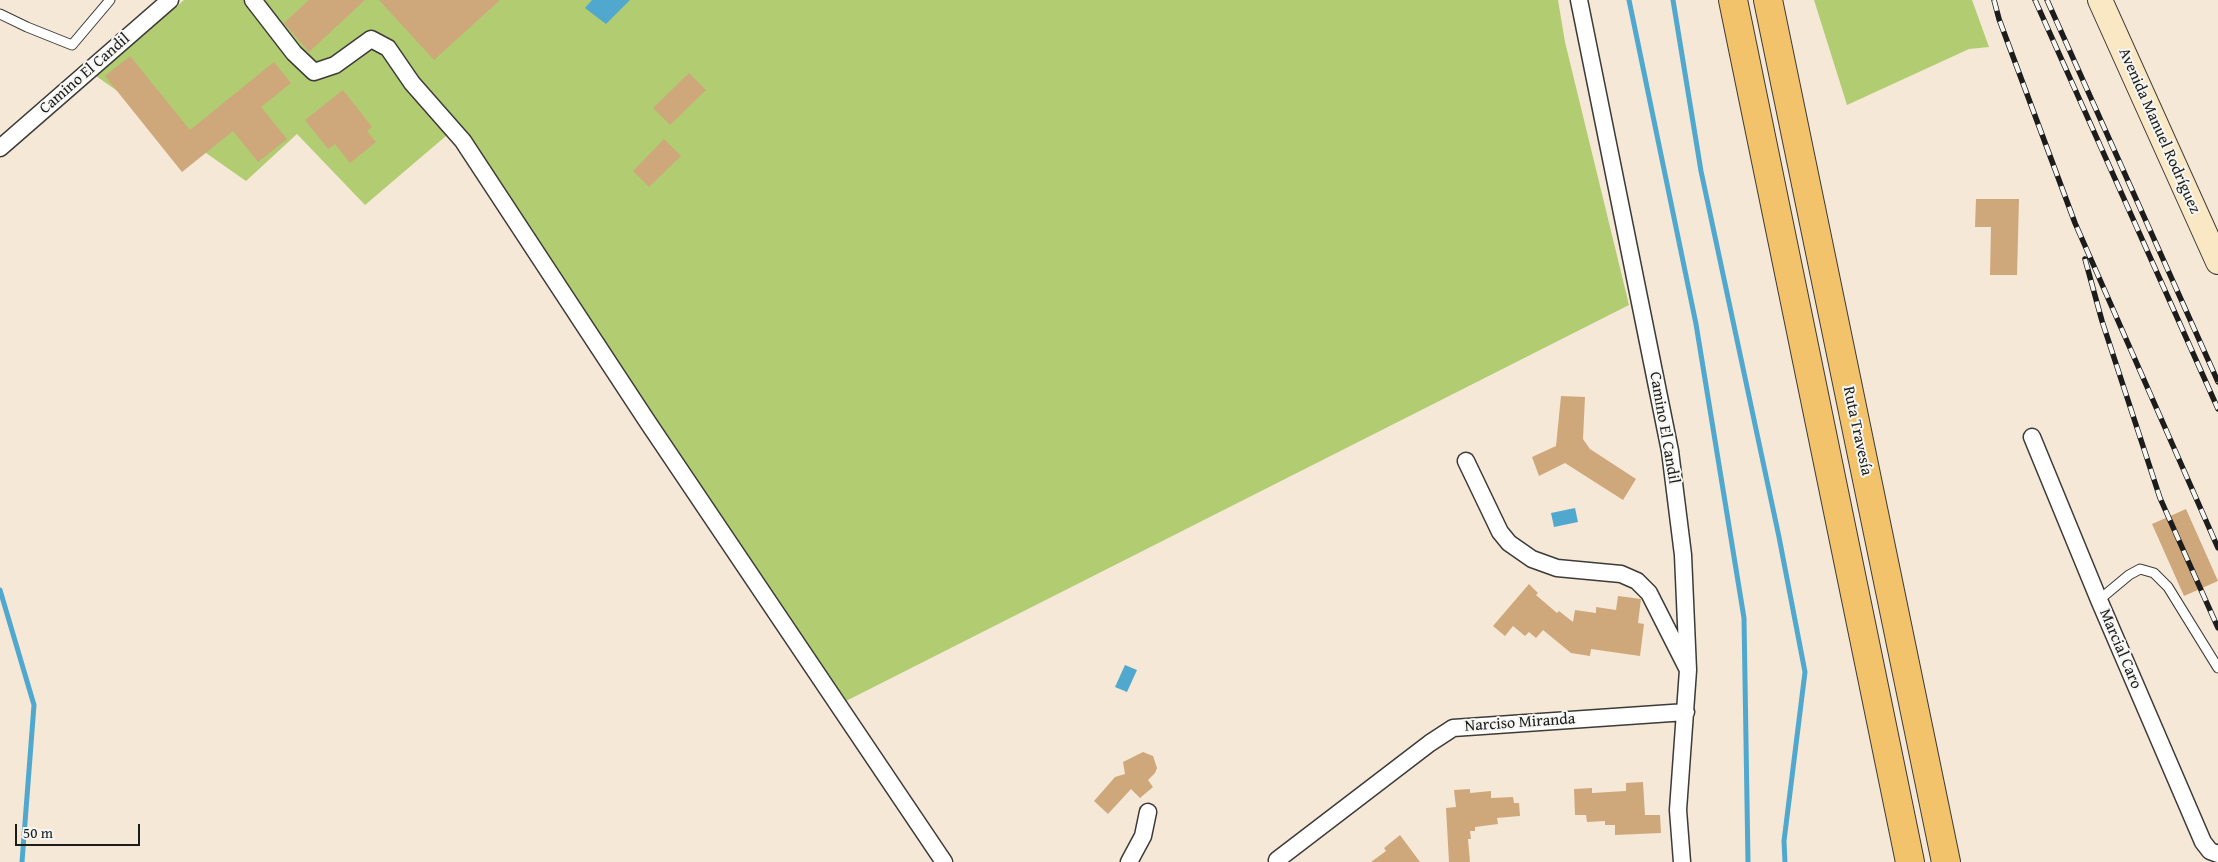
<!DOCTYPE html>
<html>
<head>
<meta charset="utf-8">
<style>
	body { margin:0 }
	#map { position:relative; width:2218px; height:862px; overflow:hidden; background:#f5e8d7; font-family:"Gentium Book Plus",serif }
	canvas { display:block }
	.scale { position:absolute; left:15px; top:824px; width:125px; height:22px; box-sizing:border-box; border:2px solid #1c1c1c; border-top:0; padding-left:6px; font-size:15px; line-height:18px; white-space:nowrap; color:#1c1c1c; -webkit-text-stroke:4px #f6f6f2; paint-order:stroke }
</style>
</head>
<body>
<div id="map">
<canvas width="2218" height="862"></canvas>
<div class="scale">50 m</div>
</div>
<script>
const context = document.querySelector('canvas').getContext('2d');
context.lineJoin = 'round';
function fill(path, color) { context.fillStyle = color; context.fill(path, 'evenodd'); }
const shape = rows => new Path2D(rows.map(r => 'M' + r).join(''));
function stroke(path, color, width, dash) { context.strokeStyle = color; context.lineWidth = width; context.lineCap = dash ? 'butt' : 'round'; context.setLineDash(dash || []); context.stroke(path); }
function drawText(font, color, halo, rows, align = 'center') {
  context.font = font + ' "Gentium Book Plus",serif'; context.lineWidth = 4; context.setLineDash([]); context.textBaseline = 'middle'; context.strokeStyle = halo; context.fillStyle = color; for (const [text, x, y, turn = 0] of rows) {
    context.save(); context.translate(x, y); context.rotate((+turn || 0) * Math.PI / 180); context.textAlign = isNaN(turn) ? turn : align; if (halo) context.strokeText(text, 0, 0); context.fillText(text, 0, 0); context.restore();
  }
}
const green = shape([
	[184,0,1558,0,1565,42,1629,305,846,701,574,299,460,124,365,205,297,134,246,181,96,76],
	[1814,0,1972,0,1989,47,1969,49,1847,105]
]);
const water = shape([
	[592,0,630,0,606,24,585,8],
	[1575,508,1578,522,1554,527,1551,513],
	[1125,665,1137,670,1127,692,1115,687]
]);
const stream = shape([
	[1629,0,1696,324,1744,618,1748,862],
	[1673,0,1701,171,1779,537,1805,672,1784,841,1785,862],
	[0,590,34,705,22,862]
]);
const building = shape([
	[309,0,365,0,309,52,284,23],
	[379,0,500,0,434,60],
	[130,56,190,130,274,62,291,83,261,107,287,139,258,162,233,131,182,172,105,76],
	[689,73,706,90,670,125,653,108],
	[343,90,372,127,367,131,376,142,350,163,335,144,328,149,305,120],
	[664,139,681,156,649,187,633,171],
	[1976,199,2019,199,2017,275,1990,275,1991,227,1975,227],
	[1561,396,1585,397,1583,439,1590,449,1636,479,1623,500,1565,463,1539,476,1532,457,1556,446],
	[2186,509,2218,581,2184,596,2152,524],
	[1529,584,1538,593,1536,595,1557,613,1559,611,1573,622,1575,610,1596,613,1596,607,1616,610,1618,596,1641,599,1638,623,1644,624,1640,656,1591,649,1590,656,1571,653,1543,630,1536,638,1529,632,1525,636,1513,626,1505,636,1493,626],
	[1143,752,1153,756,1157,768,1155,773,1148,780,1153,787,1140,798,1131,789,1108,814,1094,801,1115,777,1125,774,1123,762],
	[1643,782,1645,815,1660,815,1661,833,1615,835,1615,825,1605,825,1605,821,1587,822,1586,815,1575,815,1574,789,1592,788,1592,793,1626,791,1626,783],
	[1470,789,1470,793,1491,791,1491,798,1513,797,1514,803,1519,803,1520,816,1497,818,1498,824,1475,827,1475,831,1470,831,1471,839,1468,839,1470,862,1449,862,1446,808,1456,807,1454,790],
	[1400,835,1420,862,1371,862,1386,851,1384,848]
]);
const service = shape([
	[0,14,27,27,72,45,110,0],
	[2099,600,2129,575,2140,569,2154,573,2168,587,2218,668]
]);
const minor = shape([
	[253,0,294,53,314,72,335,65,371,39,388,48,412,83,463,141,647,421,944,862],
	[1579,0,1670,451,1683,555,1688,670,1678,810,1682,862],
	[0,148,170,0],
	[2032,437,2099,600,2203,842,2210,851,2218,854],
	[1466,461,1500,532,1509,543,1532,559,1557,568,1621,574,1637,581,1649,593,1687,668],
	[1277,860,1430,743,1453,728,1686,712],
	[1129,862,1143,836,1148,812]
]);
const secondary = shape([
	[2100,0,2218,262]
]);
const trunk = shape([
	[1733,0,1910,862],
	[1768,0,1946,862]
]);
const rail = shape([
	[1994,0,1999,19,2075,223,2218,548],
	[2035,0,2218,409],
	[2047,0,2218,382],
	[2085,259,2102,321,2160,498,2218,628]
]);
const streetNames = [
	["Camino El Candil",85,74,-41],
	["Avenida Manuel Rodríguez",2159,131,66],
	["Camino El Candil",1664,428,80],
	["Ruta Travesía",1857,431,78],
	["Marcial Caro",2120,649,67],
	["Narciso Miranda",1520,723,-4]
];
fill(green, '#b1cc71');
fill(water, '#51a8ce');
stroke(stream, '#51a8ce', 5);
fill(building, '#cea87b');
stroke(service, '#3d3b38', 11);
stroke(minor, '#3d3b38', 19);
stroke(secondary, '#3d3b38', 26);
stroke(trunk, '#3d3b38', 30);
stroke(service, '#fff', 9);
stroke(minor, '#fff', 16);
stroke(secondary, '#fae7c3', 24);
stroke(trunk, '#f2c36a', 28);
stroke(rail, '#1c1c1c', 5.5);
stroke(rail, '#f6f6f2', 4, [11]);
drawText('16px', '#1c1c1c', '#f6f6f2', streetNames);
</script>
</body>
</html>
